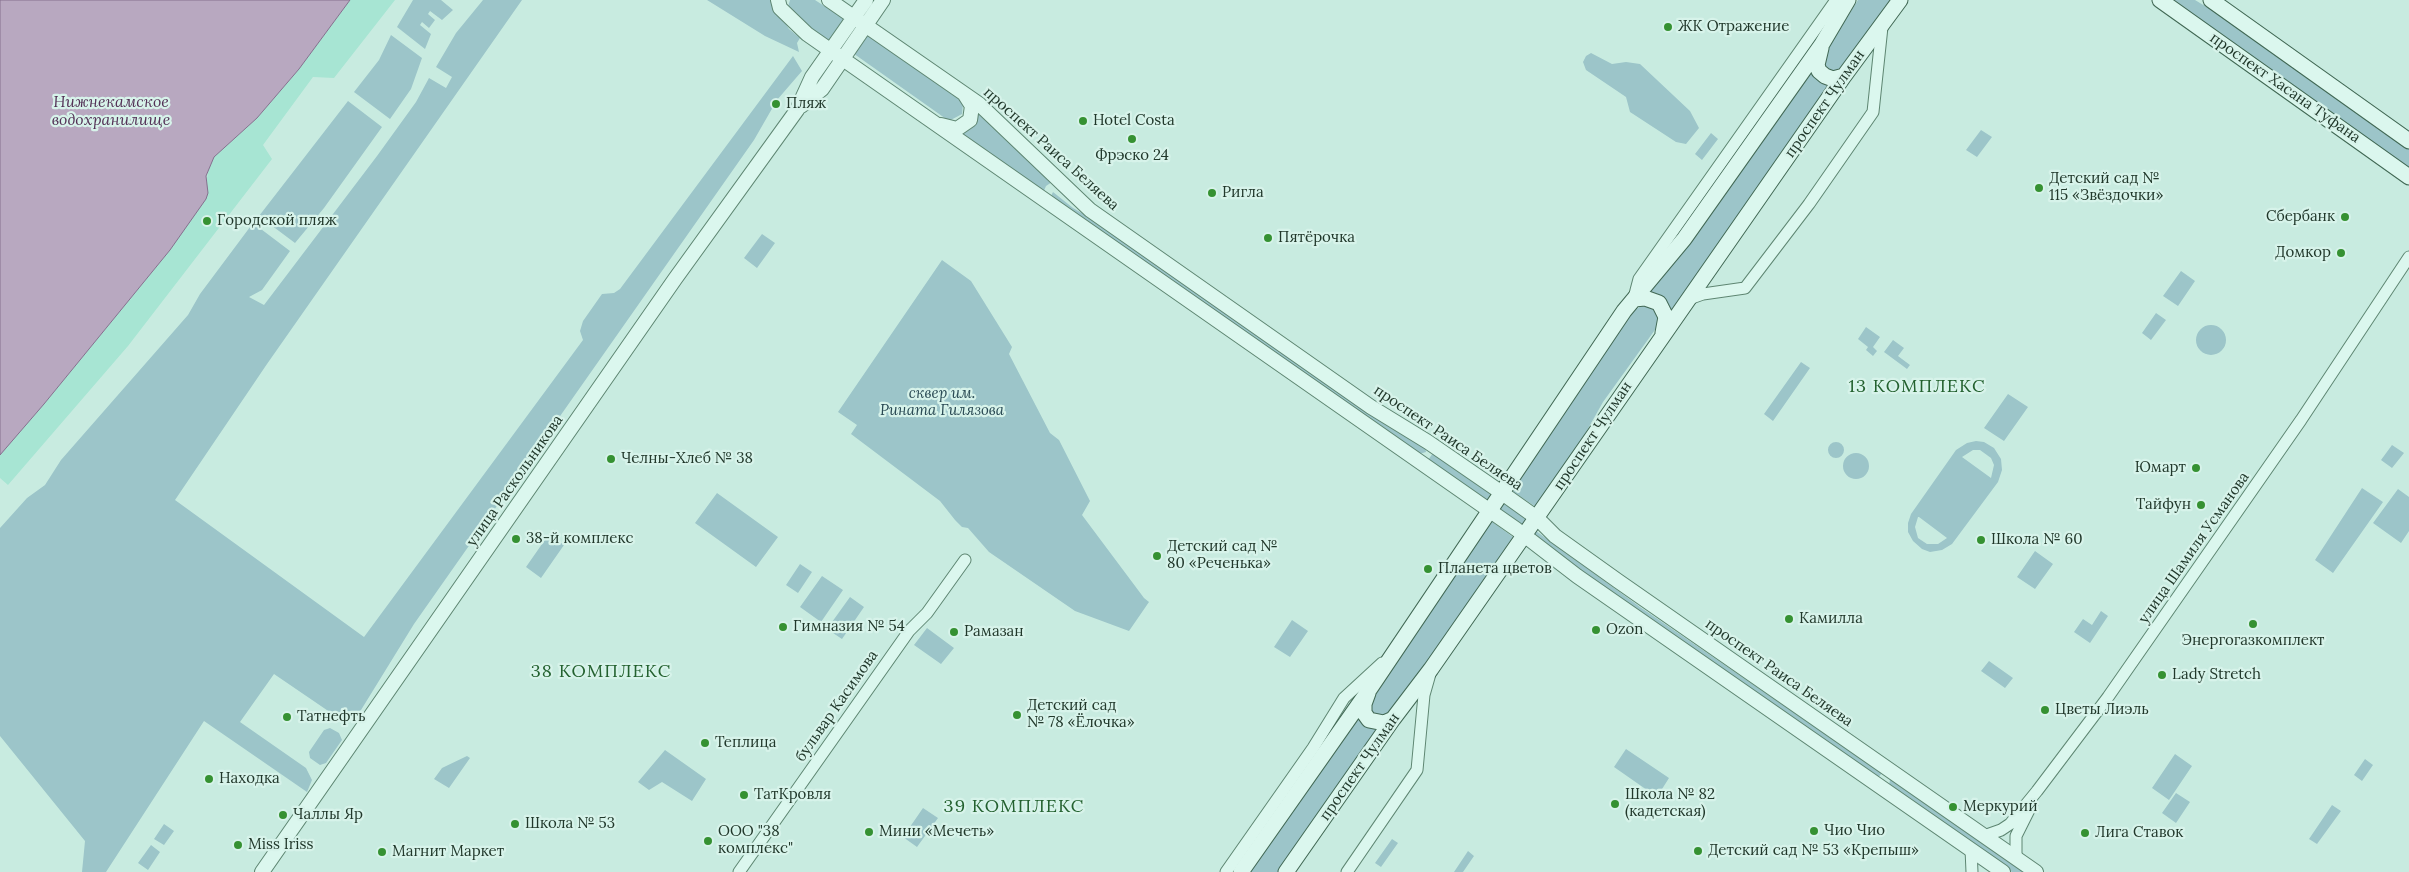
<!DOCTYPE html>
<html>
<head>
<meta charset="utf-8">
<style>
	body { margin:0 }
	canvas { display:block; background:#c8ebe0 }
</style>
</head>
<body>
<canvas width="2409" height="872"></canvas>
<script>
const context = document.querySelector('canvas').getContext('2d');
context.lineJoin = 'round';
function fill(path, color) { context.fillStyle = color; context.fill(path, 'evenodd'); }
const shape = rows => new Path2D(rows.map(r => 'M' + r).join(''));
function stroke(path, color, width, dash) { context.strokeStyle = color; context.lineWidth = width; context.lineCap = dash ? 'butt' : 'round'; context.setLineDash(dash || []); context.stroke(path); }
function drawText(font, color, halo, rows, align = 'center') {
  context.font = font + ' Lora,serif'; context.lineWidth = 4.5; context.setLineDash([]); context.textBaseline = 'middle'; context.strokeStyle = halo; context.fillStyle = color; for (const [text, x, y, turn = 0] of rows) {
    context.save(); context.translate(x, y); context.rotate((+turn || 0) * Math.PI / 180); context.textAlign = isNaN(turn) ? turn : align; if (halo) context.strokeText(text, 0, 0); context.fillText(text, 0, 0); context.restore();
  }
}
const green = shape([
	[413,0,441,0,453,10,442,20,430,11,428,14,435,20,429,28,422,22,420,25,431,34,425,49,397,27],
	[483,0,522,0,267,364,175,500,364,637,583,340,580,331,583,321,602,294,614,293,620,289,793,56,802,71,777,100,754,140,414,624,361,710,352,718,340,719,274,674,240,722,306,768,312,780,307,792,204,721,106,872,82,872,85,841,0,736,0,528,27,498,45,485,61,460,188,315,200,294,253,223,290,251,262,290,249,297,264,305,377,156,416,102,429,78,446,88,452,77,436,67,456,33],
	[707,0,771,0,789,29,800,38,797,43,799,52,765,36],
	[790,0,815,0,847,21,829,45,807,30,788,7],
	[1858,0,1892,0,1845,68,1834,74,1824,67,1824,54],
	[2173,0,2195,0,2218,14,2409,149,2409,169],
	[865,31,961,98,963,104,962,114,949,121,850,51],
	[391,35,422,58,411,89,390,119,354,92,379,60],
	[1591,53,1612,64,1626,62,1640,64,1690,111,1699,128,1686,144,1676,142,1630,112,1626,97,1586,70,1583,62,1586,56],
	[1811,67,1833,83,1672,314,1667,302,1662,298,1647,293],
	[348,101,382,127,324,208,295,243,259,216],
	[977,107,1052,182,1046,186,1043,193,957,131],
	[1981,130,1992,137,1977,157,1966,150],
	[1711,133,1718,139,1702,160,1695,154],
	[1053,192,1073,208,1101,224,1425,447,1426,452,1419,454,1051,196],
	[762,234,775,243,757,268,744,258],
	[942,260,971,281,1012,347,1009,354,1050,433,1059,440,1090,501,1082,515,1144,598,1149,602,1129,631,1075,611,989,552,968,528,962,527,955,520,940,501,851,434,857,425,838,412],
	[2181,271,2195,281,2178,306,2163,296],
	[1644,304,1650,305,1659,315,1657,327,1603,402,1585,434,1536,507,1512,491,1609,343,1632,312],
	[2156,313,2166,320,2151,340,2142,333],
	'2196 340a15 15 0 1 1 30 0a15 15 0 1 1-30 0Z',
	[1866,327,1880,337,1873,347,1877,351,1873,356,1866,350,1868,347,1858,339],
	[1893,340,1904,348,1898,356,1910,365,1907,369,1884,352],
	[1801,362,1810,368,1773,421,1764,414],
	[2008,394,2028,407,2004,441,1984,428],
	[1976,441,1984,442,1994,448,2001,459,2002,470,1998,482,1952,544,1942,550,1930,552,1922,549,1913,541,1908,532,1908,523,1911,514,1956,450,1967,443],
	[1973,450,1980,450,1991,458,1994,465,1991,478,1962,457],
	[1918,517,1919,517,1947,538,1938,544,1927,544,1918,538,1915,527],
	'1828 450a8 8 0 1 1 16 0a8 8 0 1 1-16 0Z',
	[2392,445,2404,453,2392,468,2381,460],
	[1433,453,1491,494,1487,500,1428,460],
	'1843 466a13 13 0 1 1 26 0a13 13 0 1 1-26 0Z',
	[2362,488,2383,502,2333,573,2315,560],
	[2398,489,2409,497,2409,531,2401,543,2373,523],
	[717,493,778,537,756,567,695,523],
	[1504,503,1527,519,1523,526,1499,510],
	[1491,521,1513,537,1390,715,1387,717,1371,714,1371,702],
	[1536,531,1640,607,1882,773,1877,779,1532,537],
	[549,534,564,545,541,578,526,567],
	[2035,551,2053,564,2035,589,2017,577],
	[800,564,812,572,798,593,786,585],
	[822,576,843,590,821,622,800,607],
	[850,597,864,607,842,639,827,629],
	[2101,611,2108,616,2090,643,2074,632,2083,619,2092,625],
	[1292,620,1308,631,1290,657,1274,647],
	[927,628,954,648,941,664,914,645],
	[1989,661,2013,678,2005,688,1981,671],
	[1357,714,1364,724,1381,728,1280,872,1247,872],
	[330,728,339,733,342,740,326,763,320,765,310,758,309,752,324,730],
	[1626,749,1669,778,1657,797,1614,767],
	[665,750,706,779,692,801,662,782,649,790,638,782],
	[2175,754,2192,766,2169,800,2152,788],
	[467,756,470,758,449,788,434,779,442,768],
	[2365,759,2373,765,2362,781,2354,775],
	[1890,780,1893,780,2025,872,2012,872,1889,785],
	[2176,793,2190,802,2176,823,2162,813],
	[2332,805,2341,811,2317,844,2309,839],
	[923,808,938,818,917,847,903,837],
	[164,824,174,831,164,845,154,839],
	[1392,839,1398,843,1381,867,1375,863],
	[151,845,160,852,148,870,138,863],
	[1468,851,1474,856,1463,872,1454,872]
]);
const sand = shape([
	[350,0,395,0,334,78,313,77,263,145,272,159,128,346,8,485,0,478,0,454,44,404,170,250,206,184,209,166,214,157,257,118,299,69]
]);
const water = shape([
	[0,0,350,0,299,69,257,118,214,157,206,176,208,193,206,199,170,250,44,404,0,455,0,0]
]);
const minor = shape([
	[1634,298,1639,279,1836,0],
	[1689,299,1703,294,1745,288,1809,204,1873,112,1882,27],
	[1984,836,2001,830,2010,824,2037,791,2108,697,2301,420,2409,257],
	[1971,849,1972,872],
	[2016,858,2016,836,2032,804],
	[739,872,909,631,927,613,965,560],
	[1226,872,1313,748,1344,698,1382,663],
	[1347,872,1417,770,1424,695,1430,674]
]);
const tertiary = shape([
	[778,0,780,8,807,34,1516,529,1577,576,2003,872],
	[829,0,979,104,1090,210,1371,407,1428,442,1502,493,1537,518,1555,536,1618,581,2036,872],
	[801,106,822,89,883,0],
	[941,125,957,129,970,120,972,106,965,95],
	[262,872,675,279,797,110,812,77,866,0]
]);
const secondary = shape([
	[2160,0,2409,177],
	[2211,0,2409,141],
	[1821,48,1817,65,1819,71,1825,76,1833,79,1844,76],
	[1634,299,1645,298,1659,303,1666,317,1663,333],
	[1368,693,1364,704,1364,713,1369,720,1384,723,1393,719],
	[1241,872,1369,690,1624,311,1684,239,1822,44,1848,0],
	[1286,872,1393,719,1431,669,1844,76,1900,0]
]);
const markers = [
	[1668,27,5,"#359132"],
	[776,104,5,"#359132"],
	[1083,121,5,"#359132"],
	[1132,139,5,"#359132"],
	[2039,188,5,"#359132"],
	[1212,193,5,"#359132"],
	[2345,217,5,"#359132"],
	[207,221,5,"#359132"],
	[1268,238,5,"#359132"],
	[2341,253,5,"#359132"],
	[611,459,5,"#359132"],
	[2196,468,5,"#359132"],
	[2201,505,5,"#359132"],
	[516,539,5,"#359132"],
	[1981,540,5,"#359132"],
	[1157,556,5,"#359132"],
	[1428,569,5,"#359132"],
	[1789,619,5,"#359132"],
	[2253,624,5,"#359132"],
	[783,627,5,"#359132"],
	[1596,630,5,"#359132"],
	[954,632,5,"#359132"],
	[2162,675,5,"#359132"],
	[2045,710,5,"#359132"],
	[1017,715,5,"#359132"],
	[287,717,5,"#359132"],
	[705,743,5,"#359132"],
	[209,779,5,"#359132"],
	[744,795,5,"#359132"],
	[1615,804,5,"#359132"],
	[1953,807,5,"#359132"],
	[283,815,5,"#359132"],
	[515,824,5,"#359132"],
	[1814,831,5,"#359132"],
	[869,832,5,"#359132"],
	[2085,833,5,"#359132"],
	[708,841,5,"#359132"],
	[238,845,5,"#359132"],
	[1698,851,5,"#359132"],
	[382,852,5,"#359132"]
];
const poiNames = [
	["ЖК Отражение",1678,27],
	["Пляж",786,104],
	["Hotel Costa",1093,121],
	["Фрэско 24",1132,156,"center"],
	["Детский сад №",2049,179],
	["115 «Звёздочки»",2049,196],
	["Ригла",1222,193],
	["Сбербанк",2335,217,"right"],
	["Городской пляж",217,221],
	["Пятёрочка",1278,238],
	["Домкор",2331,253,"right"],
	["Челны-Хлеб № 38",621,459],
	["Юмарт",2186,468,"right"],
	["Тайфун",2191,505,"right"],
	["38-й комплекс",526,539],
	["Школа № 60",1991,540],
	["Детский сад №",1167,547],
	["80 «Реченька»",1167,564],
	["Планета цветов",1438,569],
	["Камилла",1799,619],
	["Гимназия № 54",793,627],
	["Ozon",1606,630],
	["Рамазан",964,632],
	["Энергогазкомплект",2253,641,"center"],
	["Lady Stretch",2172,675],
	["Детский сад",1027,706],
	["№ 78 «Ёлочка»",1027,723],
	["Цветы Лиэль",2055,710],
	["Татнефть",297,717],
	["Теплица",715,743],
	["Находка",219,779],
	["ТатКровля",754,795],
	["Школа № 82",1625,795],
	["(кадетская)",1625,812],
	["Меркурий",1963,807],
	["Чаллы Яр",293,815],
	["Школа № 53",525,824],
	["Чио Чио",1824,831],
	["ООО \"38",718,832],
	["комплекс\"",718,849],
	["Мини «Мечеть»",879,832],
	["Лига Ставок",2095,833],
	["Miss Iriss",248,845],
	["Детский сад № 53 «Крепыш»",1708,851],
	["Магнит Маркет",392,852]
];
const streetNames = [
	["проспект Хасана Туфана",2285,88,35],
	["проспект Чулман",1825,104,-55],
	["проспект Раиса Беляева",1051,149,42],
	["проспект Чулман",1593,436,-56],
	["проспект Раиса Беляева",1448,438,34],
	["улица Раскольникова",515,481,-55],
	["улица Шамиля Усманова",2194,548,-55],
	["проспект Раиса Беляева",1779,673,35],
	["бульвар Касимова",837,706,-55],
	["проспект Чулман",1360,767,-55]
];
const parkNames = [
	["сквер им.",942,394],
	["Рината Гилязова",942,411]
];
const waterNames = [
	["Нижнекамское",111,102],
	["водохранилище",111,120]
];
const quarterNames = [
	["13 КОМПЛЕКС",1917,387],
	["38 КОМПЛЕКС",601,672],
	["39 КОМПЛЕКС",1014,807]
];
fill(green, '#9cc5c9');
fill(sand, '#a7e5d3');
fill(water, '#b8a8c0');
stroke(water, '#85708e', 1);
stroke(minor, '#5e8672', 13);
stroke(tertiary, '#5e8672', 16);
stroke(secondary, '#416854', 17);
stroke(minor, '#dbf7ee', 11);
stroke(tertiary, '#dbf7ee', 14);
stroke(secondary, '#dbf7ee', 15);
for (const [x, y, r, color] of markers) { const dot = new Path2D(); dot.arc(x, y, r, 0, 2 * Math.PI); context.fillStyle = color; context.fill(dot); stroke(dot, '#d7f3ea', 2); }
drawText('15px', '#21382b', '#d7f3ea', poiNames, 'left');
drawText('15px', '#21382b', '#d7f3ea', streetNames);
drawText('italic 15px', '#294953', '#d7f3ea', parkNames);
drawText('italic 16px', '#533156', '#d7f3ea', waterNames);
context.letterSpacing = '1px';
drawText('18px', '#23612f', '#d7f3ea', quarterNames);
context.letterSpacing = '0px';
</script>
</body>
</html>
